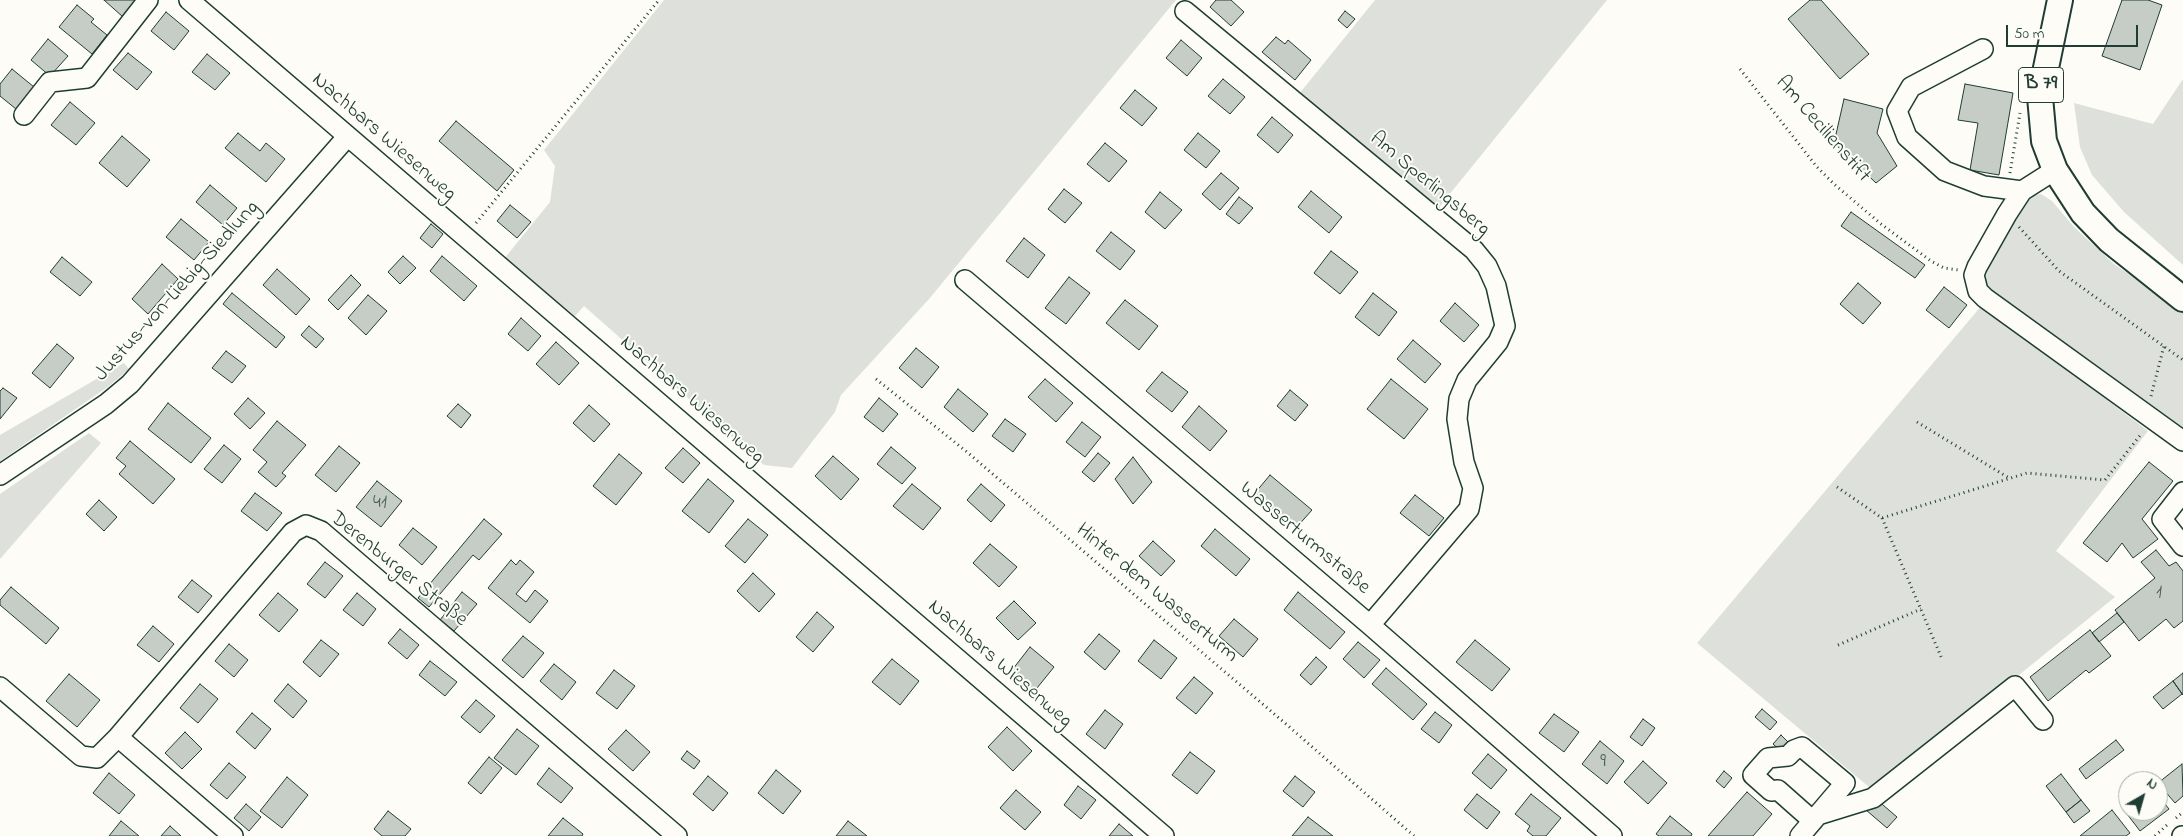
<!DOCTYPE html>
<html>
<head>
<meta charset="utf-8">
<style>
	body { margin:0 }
	#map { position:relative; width:2183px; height:836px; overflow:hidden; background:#fdfcf7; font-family:"Indie Flower",sans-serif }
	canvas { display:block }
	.north { position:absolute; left:2118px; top:771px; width:50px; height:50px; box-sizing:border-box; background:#fdfcf7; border:1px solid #a4b0a9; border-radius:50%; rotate:38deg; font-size:14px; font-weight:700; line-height:20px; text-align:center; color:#1f3d34 }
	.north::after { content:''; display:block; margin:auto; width:18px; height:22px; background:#1f3d34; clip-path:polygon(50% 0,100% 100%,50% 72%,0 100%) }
	.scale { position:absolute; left:2006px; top:25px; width:132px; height:22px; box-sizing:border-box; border:2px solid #1f3d34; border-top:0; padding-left:6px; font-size:15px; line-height:18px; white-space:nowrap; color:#1f3d34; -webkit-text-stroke:4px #fdfcf7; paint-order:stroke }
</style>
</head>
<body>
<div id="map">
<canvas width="2183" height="836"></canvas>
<div class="north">N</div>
<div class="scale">50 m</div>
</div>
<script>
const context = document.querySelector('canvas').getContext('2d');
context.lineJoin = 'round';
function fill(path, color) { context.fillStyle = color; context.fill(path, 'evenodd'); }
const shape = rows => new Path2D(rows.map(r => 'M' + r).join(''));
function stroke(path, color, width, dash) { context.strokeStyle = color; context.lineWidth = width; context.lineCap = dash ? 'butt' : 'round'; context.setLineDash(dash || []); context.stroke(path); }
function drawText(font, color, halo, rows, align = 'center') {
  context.font = font + ' "Indie Flower",sans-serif'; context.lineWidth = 4; context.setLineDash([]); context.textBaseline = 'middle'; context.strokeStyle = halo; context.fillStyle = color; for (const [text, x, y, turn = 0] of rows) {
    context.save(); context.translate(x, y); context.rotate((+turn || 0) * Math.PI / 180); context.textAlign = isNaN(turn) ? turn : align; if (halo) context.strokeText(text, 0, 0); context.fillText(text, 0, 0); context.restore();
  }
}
const green = shape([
	[664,0,1176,0,929,299,841,395,835,412,792,468,764,465,584,306,575,316,504,259,550,202,555,166,544,150],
	[1375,0,1607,0,1436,211,1299,94],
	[2183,79,2183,265,2124,212,2092,175,2080,147,2074,103,2153,124],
	[2041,194,2052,201,2074,227,2114,264,2183,310,2183,428,1991,294,1984,281,1983,272,2019,210,2034,195],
	[1982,305,2148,431,2056,551,2115,597,1875,792,1697,643],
	[124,363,129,369,109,386,0,461,0,435],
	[89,433,101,443,0,559,0,494]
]);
const building = shape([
	[104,0,137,0,123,17,104,0],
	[1216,0,1231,0,1244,12,1231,26,1210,7,1216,0],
	[1810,0,1821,0,1869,54,1840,79,1788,19,1810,0],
	[2122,0,2148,0,2162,5,2140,70,2102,56,2122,0],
	[77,5,94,19,91,22,107,35,92,54,59,27,77,5],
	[1345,11,1355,19,1347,28,1338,20,1345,11],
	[166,12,189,31,174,50,151,31,166,12],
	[1276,37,1285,44,1288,40,1311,60,1295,80,1262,52,1276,37],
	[48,39,68,56,50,76,31,60,48,39],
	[1181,40,1202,58,1187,76,1166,58,1181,40],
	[128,53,152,72,137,90,113,70,128,53],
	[207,54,230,73,215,90,192,72,207,54],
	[12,69,34,87,16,109,0,96,0,84,12,69],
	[1223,79,1245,97,1230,114,1208,96,1223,79],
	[1965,84,2013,93,1999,175,1970,170,1978,123,1958,120,1965,84],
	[1135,90,1157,108,1142,126,1120,108,1135,90],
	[1844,99,1883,109,1877,133,1897,166,1876,183,1834,143,1844,99],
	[70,102,95,123,76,145,51,125,70,102],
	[1272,117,1293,135,1278,153,1257,135,1272,117],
	[456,121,514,170,497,191,439,141,456,121],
	[238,133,260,151,266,143,285,159,266,182,225,148,238,133],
	[1198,133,1220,151,1206,168,1184,150,1198,133],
	[122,136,150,160,127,187,99,163,122,136],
	[1105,143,1127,161,1109,182,1087,164,1105,143],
	[1221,173,1239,188,1220,210,1202,194,1221,173],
	[210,185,237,208,223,225,196,202,210,185],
	[1064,189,1082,203,1065,223,1048,209,1064,189],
	[1311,191,1342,217,1329,233,1298,207,1311,191],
	[1160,192,1182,210,1165,229,1145,212,1160,192],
	[1239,197,1253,208,1239,224,1226,214,1239,197],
	[510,205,531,222,517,238,497,221,510,205],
	[1851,212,1925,265,1915,278,1841,226,1851,212],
	[181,219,209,242,194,260,166,237,181,219],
	[431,224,443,234,432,248,420,238,431,224],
	[1111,232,1135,251,1120,270,1096,251,1111,232],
	[1024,238,1045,255,1028,278,1006,261,1024,238],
	[1331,251,1358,272,1340,294,1314,273,1331,251],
	[403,256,416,268,400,284,388,272,403,256],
	[442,256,477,286,464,301,430,271,442,256],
	[62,257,92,282,80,296,50,272,62,257],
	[162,264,178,279,148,314,132,299,162,264],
	[277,269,310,299,296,315,263,285,277,269],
	[351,275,361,285,338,310,328,300,351,275],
	[1069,277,1090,293,1066,324,1045,308,1069,277],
	[1858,283,1881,303,1863,324,1840,304,1858,283],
	[1944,287,1967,305,1949,328,1926,310,1944,287],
	[232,293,285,337,276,348,223,304,232,293],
	[1373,293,1397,312,1379,336,1355,317,1373,293],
	[368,295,387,311,366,335,348,318,368,295],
	[1125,300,1158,326,1139,350,1106,323,1125,300],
	[1455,303,1479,325,1464,342,1440,321,1455,303],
	[521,318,541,336,528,351,508,334,521,318],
	[309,326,324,339,316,348,301,335,309,326],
	[1413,340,1441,364,1425,383,1397,359,1413,340],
	[556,342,579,363,559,385,536,364,556,342],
	[57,344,74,358,50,388,32,373,57,344],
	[916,348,939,367,922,388,899,368,916,348],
	[226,351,246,366,232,383,212,368,226,351],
	[1162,372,1188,392,1172,412,1146,391,1162,372],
	[1045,379,1073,403,1056,422,1028,397,1045,379],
	[1391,379,1428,409,1404,439,1367,409,1391,379],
	[3,388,17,398,0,419,0,391,3,388],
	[958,389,988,414,973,432,944,407,958,389],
	[1290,390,1308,405,1295,421,1277,406,1290,390],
	[248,398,265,413,250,429,234,414,248,398],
	[879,398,898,414,883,432,864,417,879,398],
	[168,403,211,438,191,463,148,429,168,403],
	[458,404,471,415,461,428,447,416,458,404],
	[589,405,610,424,594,442,573,423,589,405],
	[1199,406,1227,431,1210,451,1182,427,1199,406],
	[1005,419,1026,434,1013,452,992,436,1005,419],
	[277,421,306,445,282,473,286,476,276,487,258,472,267,462,253,450,277,421],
	[1082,422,1101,437,1085,457,1066,442,1082,422],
	[130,441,175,479,153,504,119,474,126,466,116,458,130,441],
	[224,445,241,459,222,483,204,469,224,445],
	[339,446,360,463,336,492,315,475,339,446],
	[891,447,916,468,902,484,877,464,891,447],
	[683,448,700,463,683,483,665,468,683,448],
	[1098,453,1110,463,1094,482,1082,472,1098,453],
	[619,454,642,473,616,505,593,486,619,454],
	[833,456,859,479,841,500,815,476,833,456],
	[1133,457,1152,482,1133,504,1115,479,1133,457],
	[2149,462,2173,481,2142,519,2158,539,2133,558,2122,543,2107,562,2083,543,2149,462],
	[1270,475,1312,510,1296,528,1255,493,1270,475],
	[708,479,734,501,709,533,682,511,708,479],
	[377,481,402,501,381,527,356,507,377,481],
	[912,484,941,508,923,530,893,506,912,484],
	[981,484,1005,505,991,522,967,500,981,484],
	[255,493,282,513,267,531,241,511,255,493],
	[1415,495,1444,518,1429,536,1400,513,1415,495],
	[99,500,117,517,104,531,86,514,99,500],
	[484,519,502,534,479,560,473,555,429,607,418,598,484,519],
	[748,519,768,535,745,563,725,546,748,519],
	[413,528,437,547,422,565,399,545,413,528],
	[1215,529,1250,559,1236,576,1201,546,1215,529],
	[1153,541,1175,561,1161,576,1139,556,1153,541],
	[990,544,1017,567,999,587,973,563,990,544],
	[2156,550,2169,566,2176,562,2183,571,2183,621,2174,628,2166,619,2139,641,2115,610,2155,578,2141,562,2156,550],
	[511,560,516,565,520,560,534,572,516,594,526,602,535,590,548,601,530,623,488,588,511,560],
	[325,562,343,576,325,598,307,584,325,562],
	[753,573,775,594,759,612,737,591,753,573],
	[192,580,212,596,198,613,178,597,192,580],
	[11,587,59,628,46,644,0,605,0,600,11,587],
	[462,592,477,604,454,631,440,620,462,592],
	[1298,592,1345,632,1330,649,1284,610,1298,592],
	[278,593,298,610,279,632,259,615,278,593],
	[357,593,376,609,363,626,343,610,357,593],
	[1014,601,1036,623,1018,640,996,618,1014,601],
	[817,612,834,627,813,652,796,637,817,612],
	[2117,613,2124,622,2099,642,2092,633,2117,613],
	[1234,619,1258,639,1243,657,1219,636,1234,619],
	[153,626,174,644,159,662,137,645,153,626],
	[400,629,419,645,407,659,388,643,400,629],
	[2090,630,2111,656,2089,673,2086,670,2048,701,2030,677,2090,630],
	[1099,634,1120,651,1105,670,1084,652,1099,634],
	[523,636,544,653,523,678,502,660,523,636],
	[321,640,339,654,320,677,303,662,321,640],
	[1154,640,1177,658,1161,679,1138,661,1154,640],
	[1475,640,1510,669,1492,691,1456,662,1475,640],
	[1358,642,1380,660,1364,678,1343,659,1358,642],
	[229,644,248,660,234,677,215,661,229,644],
	[1030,647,1054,667,1033,693,1009,674,1030,647],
	[1316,657,1327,667,1311,685,1300,675,1316,657],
	[892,659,919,681,900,705,872,682,892,659],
	[430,661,457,682,445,696,419,675,430,661],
	[554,664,576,682,562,700,540,681,554,664],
	[1386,668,1427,704,1413,720,1372,684,1386,668],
	[614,670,635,686,617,709,596,693,614,670],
	[2183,673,2183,695,2173,681,2183,673],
	[69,674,100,700,77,727,46,701,69,674],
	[1194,677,1213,693,1196,714,1176,698,1194,677],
	[2173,681,2182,694,2163,709,2153,697,2173,681],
	[200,684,218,699,198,723,180,708,200,684],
	[288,684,307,701,293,718,274,701,288,684],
	[476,700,495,716,480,733,461,717,476,700],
	[1762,709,1777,722,1770,730,1755,717,1762,709],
	[1105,710,1123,724,1105,749,1086,734,1105,710],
	[1435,712,1452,725,1439,743,1421,729,1435,712],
	[252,713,271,729,255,749,236,732,252,713],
	[1554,714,1579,732,1564,752,1539,733,1554,714],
	[1643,719,1655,728,1642,746,1630,737,1643,719],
	[1007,727,1032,751,1013,771,988,747,1007,727],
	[517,729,539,746,516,775,494,758,517,729],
	[626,730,650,752,633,771,608,749,626,730],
	[185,732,202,749,182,769,165,753,185,732],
	[1781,735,1791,745,1784,754,1773,744,1781,735],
	[2116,740,2124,750,2086,779,2079,769,2116,740],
	[1600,741,1624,761,1607,784,1582,764,1600,741],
	[687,751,700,761,694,769,681,759,687,751],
	[1190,752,1215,771,1197,794,1172,775,1190,752],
	[1488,754,1507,770,1491,789,1472,773,1488,754],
	[489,757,502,768,481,794,468,783,489,757],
	[1643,761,1667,783,1648,804,1624,782,1643,761],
	[229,763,246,777,227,799,210,785,229,763],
	[2182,764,2183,796,2175,803,2158,783,2182,764],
	[549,768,573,788,561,803,537,784,549,768],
	[776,770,801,791,783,814,758,793,776,770],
	[1724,771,1732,778,1724,788,1716,781,1724,771],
	[109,773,135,795,119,814,93,793,109,773],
	[2061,774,2081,800,2066,812,2046,786,2061,774],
	[708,776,728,793,713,811,693,794,708,776],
	[1295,776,1315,792,1303,807,1283,791,1295,776],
	[287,777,308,795,282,828,260,811,287,777],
	[1078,786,1096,800,1081,819,1064,805,1078,786],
	[1016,790,1041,812,1025,830,1000,808,1016,790],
	[1747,792,1772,814,1753,836,1708,836,1747,792],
	[1477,794,1500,812,1487,829,1464,810,1477,794],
	[1531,794,1561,818,1546,836,1533,836,1527,831,1530,826,1515,814,1531,794],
	[2158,795,2169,809,2140,831,2124,810,2128,807,2128,811,2158,811,2158,795],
	[1876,799,1897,817,1887,828,1866,810,1876,799],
	[2081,800,2090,811,2074,823,2066,812,2081,800],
	[246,804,261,817,249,831,234,818,246,804],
	[2112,810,2130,833,2126,836,2080,836,2112,810],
	[388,811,411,829,405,836,382,836,374,829,388,811],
	[1670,816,1692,834,1691,836,1659,836,1656,834,1670,816],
	[1308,817,1333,836,1292,836,1308,817],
	[563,818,583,834,582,836,548,836,563,818],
	[121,821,139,836,109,836,121,821],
	[848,821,867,836,836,836,848,821],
	[1119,824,1133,836,1109,836,1119,824],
	[170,826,181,836,161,836,170,826]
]);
const path = shape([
	[1740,69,1817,167,1834,184,1881,224,1931,261,1944,268,1959,270],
	[2010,173,2020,113],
	[476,223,659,0],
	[2019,227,2059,271,2183,360],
	[876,379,967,452,1286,724,1414,836],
	[2151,396,2164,346],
	[1917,422,2009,478],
	[1837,487,1882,518,2027,473,2105,480,2142,433],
	[1882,518,1942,659],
	[1838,645,1921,609],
	[2176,818,2183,812],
	[2155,836,2167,825]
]);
const minor = shape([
	[189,0,1164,836],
	[1185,11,1474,250,1487,266,1496,286,1505,326,1498,342,1467,380,1459,399,1457,419,1464,462,1473,488,1469,509,1370,625],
	[1983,49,1911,87,1897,111,1907,137,1945,171,1984,186,2022,191],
	[24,115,50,82,87,78,148,0],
	[2055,170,2022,191,2007,214,1977,267,1974,275,1978,291,1985,298,2183,441],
	[965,280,1370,625,1612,836],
	[0,475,106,404,130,384,347,137],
	[2183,492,2162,519,2183,546],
	[0,687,81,756,97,758,118,737,233,836],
	[118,737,293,532,306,525,321,531,677,836],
	[1818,815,1873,798,2015,686,2043,720],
	[1800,836,1845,783,1802,747,1794,750,1788,756,1768,758,1753,775,1771,791,1778,790,1813,821],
	[2182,836,2183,836]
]);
const major = shape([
	[2060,0,2040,97,2044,141,2055,170,2083,213,2109,240,2183,299]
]);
const numberNames = [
	["41",380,504],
	["1",2159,594],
	["9",1603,763]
];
const shields = [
	[2041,85,45]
];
const shieldNames = [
	["B 79",2041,85]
];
const streetNames = [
	["Am Cecilienstift",1822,130,49],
	["Nachbars Wiesenweg",383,138,41],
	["Am Sperlingsberg",1429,185,40],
	["Justus-von-Liebig-Siedlung",178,292,-48],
	["Nachbars Wiesenweg",691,401,41],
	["Wasserturmstraße",1304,539,40],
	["Derenburger Straße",398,570,39],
	["Hinter dem Wasserturm",1156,594,40],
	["Nachbars Wiesenweg",999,665,41]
];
fill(green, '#dde0db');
fill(building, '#c6cdc7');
stroke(building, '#1f3d34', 1);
stroke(minor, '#1f3d34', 22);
stroke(major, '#1f3d34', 28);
stroke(path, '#1f3d34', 3, [1, 4]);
stroke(minor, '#fdfcf7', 19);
stroke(major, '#fdfcf7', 24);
drawText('19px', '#496159', null, numberNames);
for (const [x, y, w] of shields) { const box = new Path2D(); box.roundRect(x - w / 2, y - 17.5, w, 35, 4); context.fillStyle = '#fdfcf7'; context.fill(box); stroke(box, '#1f3d34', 1); }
drawText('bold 20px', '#1f3d34', null, shieldNames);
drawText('21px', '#1f3d34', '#fdfcf7', streetNames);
</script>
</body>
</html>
